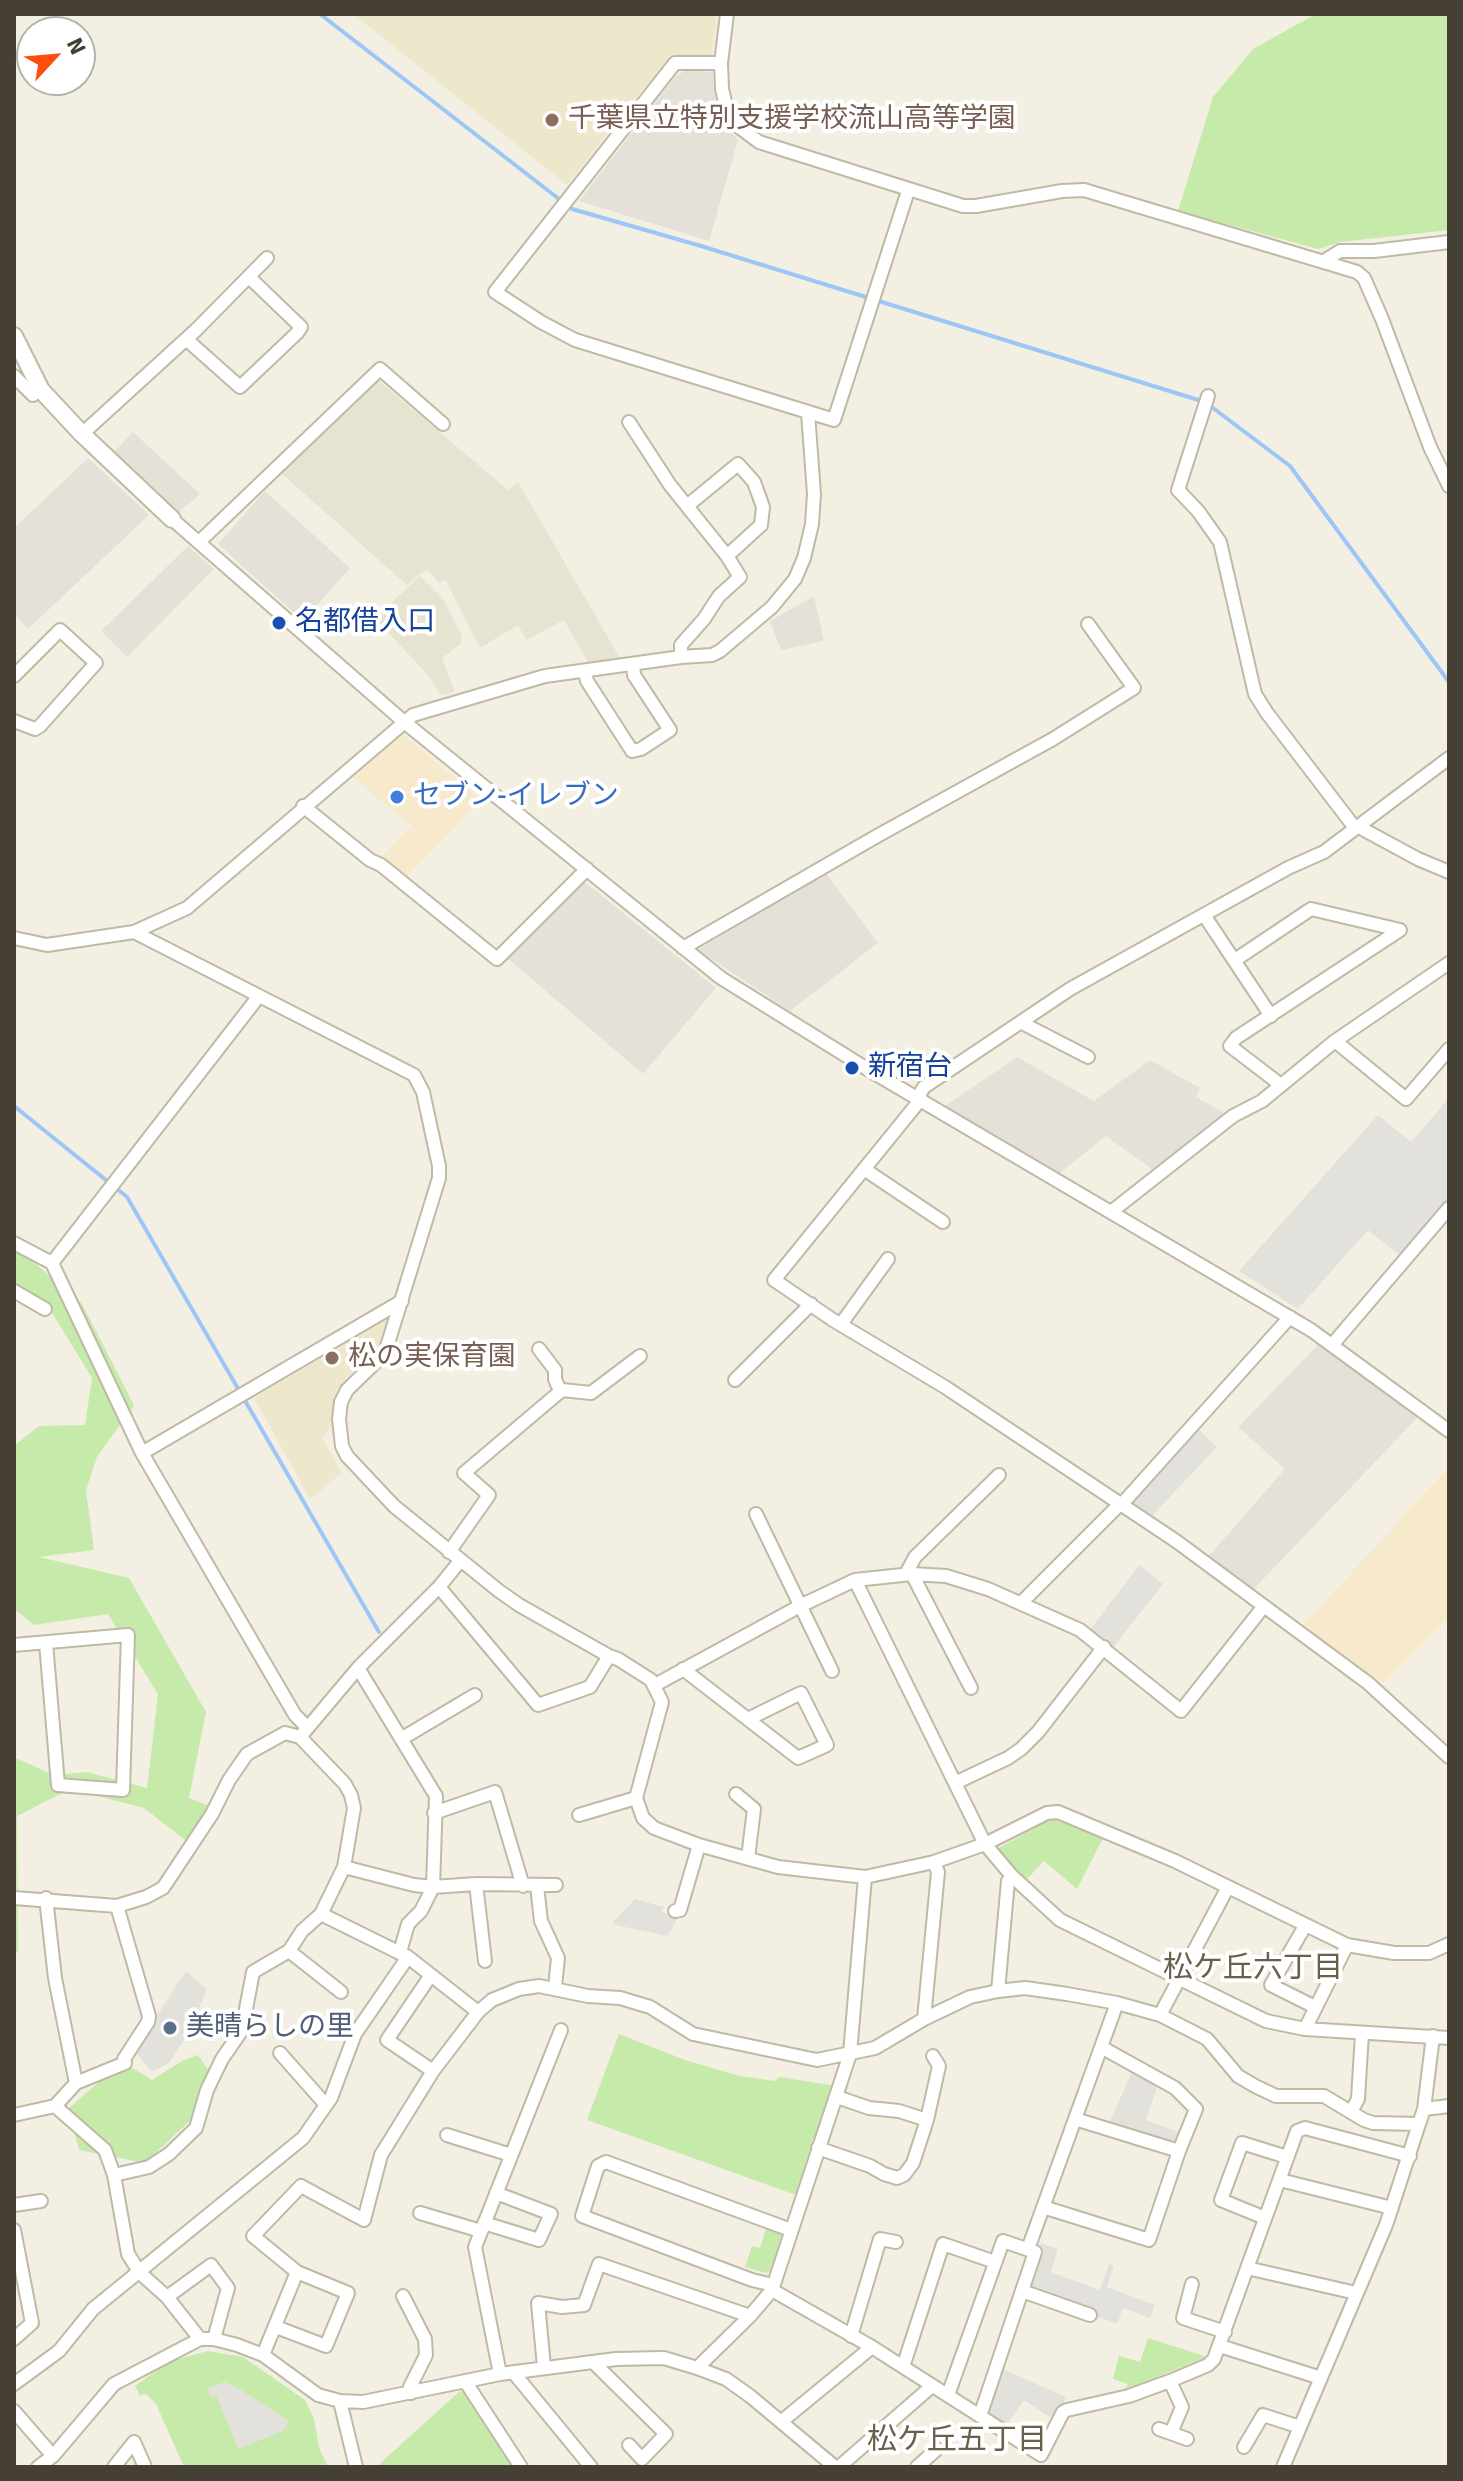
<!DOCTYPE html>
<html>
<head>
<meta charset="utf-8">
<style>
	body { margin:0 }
	#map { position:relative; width:1463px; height:2481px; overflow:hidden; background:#f3f0e3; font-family:Signika,sans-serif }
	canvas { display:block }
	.frame { position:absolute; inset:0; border:16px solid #454033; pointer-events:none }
	.north { position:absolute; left:16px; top:16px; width:80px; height:80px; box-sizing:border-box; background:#fff; border:2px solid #b5b3ad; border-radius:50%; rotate:64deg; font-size:22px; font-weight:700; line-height:32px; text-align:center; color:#454033 }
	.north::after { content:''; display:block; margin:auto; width:28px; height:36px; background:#ff4d0e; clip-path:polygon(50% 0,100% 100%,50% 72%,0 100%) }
</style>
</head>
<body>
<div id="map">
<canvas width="1463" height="2481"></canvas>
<div class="frame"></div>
<div class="north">N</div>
</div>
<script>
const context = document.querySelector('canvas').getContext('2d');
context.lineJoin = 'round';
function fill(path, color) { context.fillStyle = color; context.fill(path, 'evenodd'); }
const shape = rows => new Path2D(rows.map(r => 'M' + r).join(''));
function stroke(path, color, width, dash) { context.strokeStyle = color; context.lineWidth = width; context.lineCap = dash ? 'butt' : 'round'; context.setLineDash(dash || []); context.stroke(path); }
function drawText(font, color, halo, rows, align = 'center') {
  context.font = font + ' Signika,"Noto Sans JP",sans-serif'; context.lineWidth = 8; context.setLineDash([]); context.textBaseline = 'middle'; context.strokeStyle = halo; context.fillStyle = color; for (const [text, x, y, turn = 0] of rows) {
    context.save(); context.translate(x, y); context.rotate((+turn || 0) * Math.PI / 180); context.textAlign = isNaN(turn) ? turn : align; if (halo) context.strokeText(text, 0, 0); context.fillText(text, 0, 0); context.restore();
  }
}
const residential = shape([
	[378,380,508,490,518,482,621,660,590,665,564,620,526,640,518,625,480,648,445,579,439,583,427,569,407,585,280,472],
	[420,576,444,600,462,636,461,644,442,658,455,692,441,695,427,674,375,618]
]);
const commercial = shape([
	[400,732,481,800,404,880,379,859,412,826,351,776],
	[1449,1467,1449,1616,1382,1683,1303,1625]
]);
const industrial = shape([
	[686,70,713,72,713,86,722,121,738,140,709,241,579,201,675,77],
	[133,432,200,494,177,514,112,454],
	[88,458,149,515,28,629,14,614,14,528],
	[265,491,350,568,303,621,218,544],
	[188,546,214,569,127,657,101,631],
	[814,596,824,641,781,650,770,621],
	[825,872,878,943,790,1011,698,950],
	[581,879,716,988,643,1074,506,957],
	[1017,1057,1094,1101,1150,1060,1200,1088,1196,1097,1226,1114,1153,1170,1106,1136,1060,1173,945,1106],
	[1320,1343,1417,1418,1252,1591,1207,1558,1285,1469,1238,1427]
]);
const education = shape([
	[353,14,717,14,712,55,670,55,567,185],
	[391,1317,382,1343,368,1360,352,1372,337,1390,330,1428,322,1438,342,1473,310,1499,254,1398]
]);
const green = shape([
	[1316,14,1449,14,1449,230,1340,242,1318,249,1178,211,1213,97,1253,49],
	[14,1245,82,1304,134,1405,97,1457,86,1490,94,1550,39,1557,129,1578,206,1712,189,1798,212,1807,189,1843,144,1808,70,1789,17,1816,18,1951,14,1955,14,1757,53,1775,87,1772,147,1788,158,1694,108,1614,34,1625,14,1609,14,1446,39,1426,85,1425,92,1378,48,1306,14,1286],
	[1051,1819,1085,1828,1103,1838,1077,1889,1044,1861,1027,1879,998,1853,999,1848],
	[619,2034,685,2060,740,2076,775,2081,779,2077,836,2086,817,2140,813,2139,796,2195,587,2120],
	[198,2055,209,2071,193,2118,145,2163,79,2150,68,2109,101,2080,129,2066,152,2080,182,2061],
	[767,2225,782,2234,770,2271,766,2273,745,2267,752,2246,760,2248],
	[1148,2338,1204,2356,1204,2358,1125,2390,1128,2384,1113,2379,1119,2356,1140,2362],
	[208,2351,243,2357,305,2400,314,2418,319,2448,328,2467,184,2467,156,2404,146,2394,140,2396,135,2386,170,2361],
	[460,2391,468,2395,515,2467,376,2467]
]);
const parking = shape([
	[1449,1098,1449,1198,1401,1256,1368,1230,1298,1309,1239,1271,1378,1115,1411,1142],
	[1196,1427,1217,1447,1151,1517,1128,1501],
	[1139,1565,1163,1584,1112,1649,1089,1631],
	[635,1899,664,1907,661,1912,678,1917,668,1936,615,1925,613,1922],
	[186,1971,207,1989,188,2034,169,2063,152,2072,134,2051],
	[1133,2069,1159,2082,1146,2120,1181,2133,1177,2149,1108,2127],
	[1041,2243,1058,2249,1051,2272,1100,2290,1109,2264,1114,2266,1107,2287,1155,2305,1150,2318,1123,2308,1117,2324,1025,2289],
	[1000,2368,1066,2397,1054,2420,1024,2400,1009,2421,1043,2444,1039,2451,983,2415],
	[224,2382,233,2385,290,2421,283,2431,238,2449,216,2395,211,2397,207,2389]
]);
const stream = shape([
	[320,14,572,209,701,246,1205,402,1290,466,1449,682],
	[14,1106,127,1197,379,1632]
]);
const minor = shape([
	[727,14,721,63,722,89,727,110,735,124,759,142,963,206,976,206,1062,191,1084,190,1357,272,1364,278,1382,319,1430,447,1449,486],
	[721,63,675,63,495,292,541,322,575,340,834,420,908,191],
	[1324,261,1340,251,1374,251,1449,242],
	[186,339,240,387,297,333,301,327,249,277],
	[14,376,33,395],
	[1208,396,1178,490,1198,511,1220,542,1255,694,1267,713,1355,828],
	[629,422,670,485,727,556,740,577,719,596,704,619,681,645,681,657],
	[82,434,196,330,267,258],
	[687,506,738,464,754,482,763,507,761,525,727,556],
	[172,519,403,721,721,978,864,1067,1311,1330,1449,1431],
	[199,542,380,369,443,424],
	[585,672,587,681,632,751,641,749,670,730,634,675,633,666],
	[14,676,60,630,96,663,40,726,35,729,14,721],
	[303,806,370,860,381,865,497,959,587,869],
	[1357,826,1418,859,1449,872],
	[1204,915,1271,1016],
	[134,932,187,908,413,715,545,676,681,657,712,655,720,651,772,607,795,579,804,558,812,524,814,494,808,413],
	[14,938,47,945,134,932,414,1075,423,1092,439,1166,439,1178,385,1353,347,1390,341,1402,339,1419,342,1446,347,1456,394,1506,499,1591,519,1605,609,1656,618,1659,651,1680,662,1702,636,1798,643,1818,654,1828,699,1845,778,1867,865,1877,934,1862,985,1844,1047,1813,1058,1812,1175,1861,1347,1945,1394,1953,1429,1953,1449,1944],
	[683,948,877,836,1053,739,1134,688,1088,624],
	[1235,960,1311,909,1400,930,1236,1038,1230,1046,1281,1085],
	[259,996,52,1263,142,1453,295,1715,307,1727],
	[1022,1023,1088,1057],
	[1335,1041,1406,1099,1449,1049],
	[918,1097,924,1087,1070,989,1288,868,1324,852,1449,758],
	[921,1099,774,1280,833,1320,945,1387,1176,1541,1368,1683,1449,1757],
	[864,1169,943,1222],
	[1111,1212,1233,1116,1262,1101,1335,1041,1449,963],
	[14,1243,52,1263],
	[14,1291,45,1309],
	[841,1324,888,1259],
	[1332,1345,1449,1208],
	[539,1349,555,1370,555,1379,560,1391],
	[735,1380,811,1304],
	[142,1453,402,1301],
	[1122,1504,1290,1317],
	[756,1514,832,1671],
	[449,1552,489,1495,464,1473,562,1390,591,1393,640,1356],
	[906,1574,915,1557,999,1475],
	[912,1574,971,1688],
	[855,1580,985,1844,1012,1876,1060,1920,1266,2021,1305,2029,1449,2038],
	[439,1587,538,1705,590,1687,609,1656],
	[1021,1603,1121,1503],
	[14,1645,128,1635,123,1790,58,1785,46,1643],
	[358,1668,436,1796,433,1887,421,1911,408,1924,400,1952],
	[683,1669,798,1758,827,1745,801,1693,748,1719],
	[655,1685,800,1606,855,1580,912,1574,946,1576,988,1589,1080,1630,1181,1711,1264,1606],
	[401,1739,475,1695],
	[955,1783,1008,1758,1021,1749,1038,1732,1104,1647],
	[736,1794,754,1809,748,1858],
	[434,1813,495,1792,523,1886],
	[579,1815,636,1798],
	[344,1867,414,1885,433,1887,476,1884,556,1885],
	[476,1884,485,1961],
	[537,1886,541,1921,558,1958,555,1987],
	[14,1898,117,1906,146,1897,163,1888,212,1814,229,1780,247,1754,285,1733,300,1737,358,1668,439,1587,460,1561],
	[675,1911,680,1910,699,1845],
	[321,1914,408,1957,478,2012],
	[1305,1926,1271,1985,1315,2007],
	[289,1951,341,1992],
	[431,1975,387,2040,433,2071],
	[998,1991,1008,1881,1012,1876],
	[1160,2015,1228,1887],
	[924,2019,938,1872,934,1862],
	[1305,2029,1347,1945],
	[280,2053,326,2105],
	[76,2083,125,2063,124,2059,148,2022,149,2016,117,1906],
	[837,2097,869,2108,899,2111,927,2120],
	[55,2106,105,2150,114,2175,128,2254,140,2273,167,2297,200,2339],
	[1424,2109,1449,2106],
	[1351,2112,1358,2099,1362,2033],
	[14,2115,55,2106,76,2083,55,1978,46,1898],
	[1075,2119,1179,2151,1196,2109,1175,2088,1101,2047],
	[447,2135,511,2155],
	[818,2148,870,2166,884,2174,897,2178,904,2175,913,2163,927,2120,939,2066,933,2056],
	[114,2175,149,2167,169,2154,196,2128,207,2090,222,2059,242,2030,253,1972,289,1951,302,1931,321,1914,344,1867,354,1808,351,1795,345,1784,300,1737],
	[1280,2180,1392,2208],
	[14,2205,41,2201],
	[1043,2207,1149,2240,1179,2151],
	[420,2213,481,2231],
	[1265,2218,1221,2200,1242,2143,1287,2157],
	[484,2223,539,2240,551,2214,496,2193],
	[14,2230,32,2323,14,2339],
	[1028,2249,1117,2003],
	[1247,2268,1356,2293],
	[1192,2284,1183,2318,1225,2332],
	[773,2285,752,2280,582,2216,598,2166,606,2162,791,2230],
	[772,2290,872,2347,1041,2455,1063,2412,1067,2410,1129,2396,1170,2381,1208,2365,1214,2359,1297,2131,1305,2128,1410,2156],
	[1022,2291,1090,2315],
	[403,2296,425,2339,426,2355,410,2387,411,2393],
	[167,2297,211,2265,228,2288,214,2339],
	[276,2327,326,2346,348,2293,297,2272,253,2236,301,2186,364,2220,381,2155,433,2071,478,2012,492,2000,519,1989,539,1986,588,1996,620,1998,650,2007,693,2034,817,2060,875,2048,924,2019,970,1997,998,1991,1025,1988,1067,1994,1117,2003,1160,2015,1207,2039,1238,2076,1255,2086,1276,2096,1324,2096,1364,2120,1373,2123,1419,2124,1424,2109,1433,2036],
	[851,2336,880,2239,896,2242],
	[1220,2346,1321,2378],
	[263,2355,297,2272],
	[593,2362,666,2434,642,2459,629,2445],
	[544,2367,538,2303,562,2307,584,2305,599,2264,750,2316],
	[903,2367,943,2244,995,2262],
	[697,2368,726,2379,750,2396,835,2467],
	[513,2372,591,2467],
	[500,2374,475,2247,561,2030],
	[465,2381,521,2467],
	[1170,2381,1182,2407,1171,2433],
	[14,2384,59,2351,93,2309,303,2138,331,2098,355,2034,408,1957],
	[948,2395,1003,2241,1035,2252,980,2416],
	[340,2401,356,2467],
	[14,2411,53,2456],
	[782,2421,872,2347],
	[1159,2429,1187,2439],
	[1244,2447,1263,2415,1300,2427],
	[38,2467,53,2456,114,2384,200,2339,214,2339,237,2345,263,2355,318,2395,340,2401,363,2402,500,2374,616,2359,664,2358,697,2368,750,2316,772,2290,850,2054,865,1877],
	[114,2467,134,2442,145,2467],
	[839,2467,932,2386],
	[917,2467,937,2449],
	[1283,2467,1386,2225,1419,2124]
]);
const tertiary = shape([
	[14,336,41,390,82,434,172,519]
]);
const markers = [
	[552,120,8,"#8d6e63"],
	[279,623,8,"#1a4fb4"],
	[397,797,8,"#3f7fe0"],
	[852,1068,8,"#1a4fb4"],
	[332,1358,8,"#8d6e63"],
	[170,2028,8,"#5c6f8a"]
];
const educationNames = [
	["千葉県立特別支援学校流山高等学園",568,120],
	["松の実保育園",348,1358]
];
const transitNames = [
	["名都借入口",295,623],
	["新宿台",868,1068]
];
const shopNames = [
	["セブン-イレブン",413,797]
];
const serviceNames = [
	["美晴らしの里",186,2028]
];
const neighbourhoodNames = [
	["松ケ丘六丁目",1253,1969],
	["松ケ丘五丁目",957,2441]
];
fill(residential, '#e7e3d1');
fill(commercial, '#f7eacc');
fill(industrial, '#e5e1d8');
fill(education, '#ede7cc');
fill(green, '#c6eaa9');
fill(parking, '#e3e1dc');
stroke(stream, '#9bc6f5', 4);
stroke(minor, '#bfb9a5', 16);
stroke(tertiary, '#bfb9a5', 20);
stroke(minor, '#fff', 12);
stroke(tertiary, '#fff', 16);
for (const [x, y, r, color] of markers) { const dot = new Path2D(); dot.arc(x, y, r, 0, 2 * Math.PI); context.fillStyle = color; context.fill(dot); stroke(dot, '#fff', 3); }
drawText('28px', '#785e54', '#fff', educationNames, 'left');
drawText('28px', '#164399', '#fff', transitNames, 'left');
drawText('28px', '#366cbe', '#fff', shopNames, 'left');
drawText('28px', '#4e5e75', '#fff', serviceNames, 'left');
drawText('30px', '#695f4a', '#fff', neighbourhoodNames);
</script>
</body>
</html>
